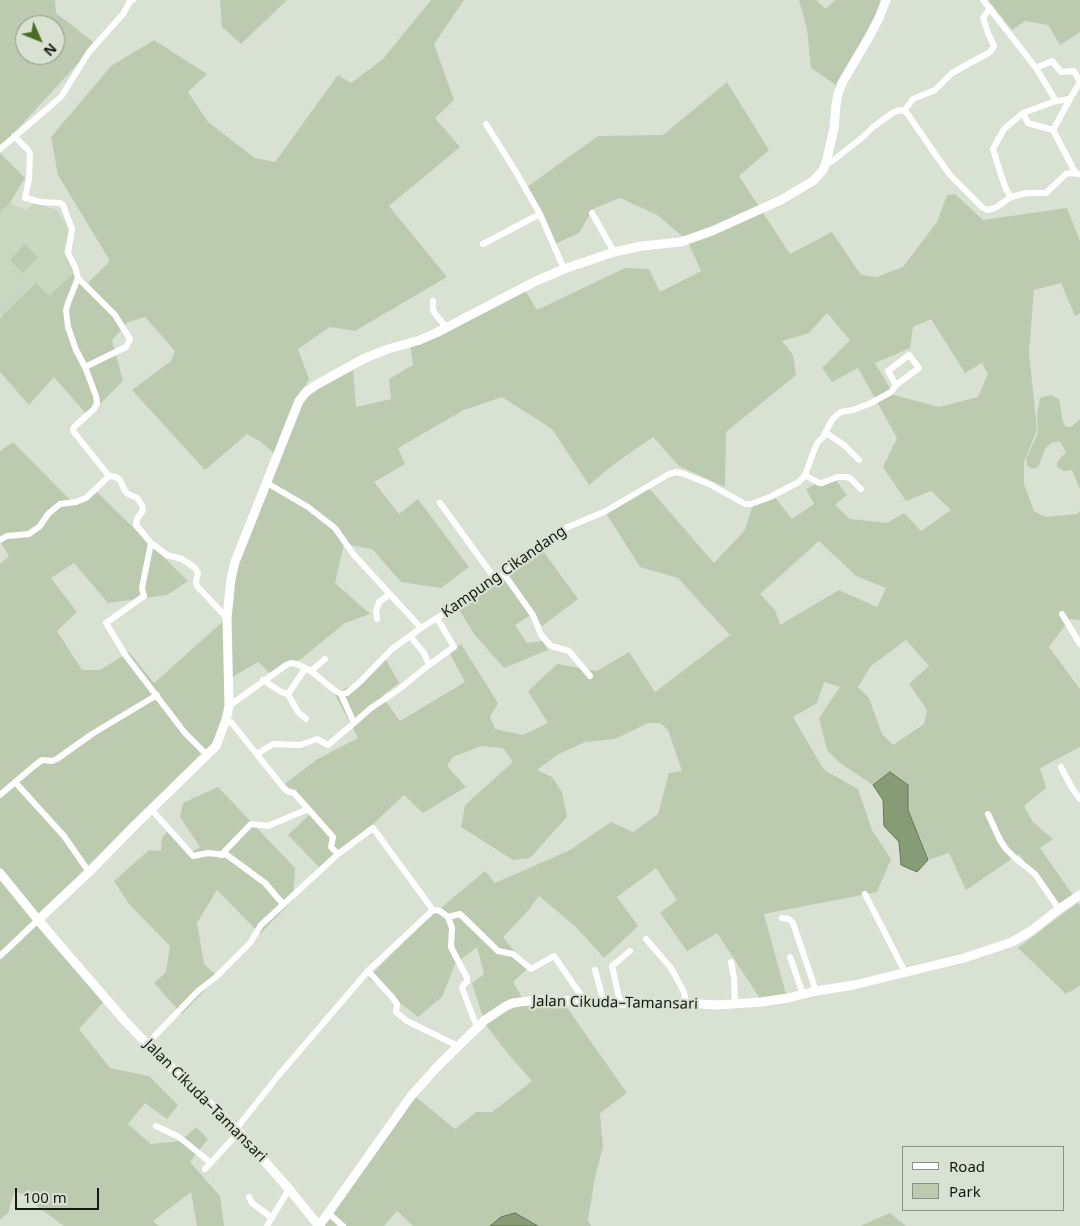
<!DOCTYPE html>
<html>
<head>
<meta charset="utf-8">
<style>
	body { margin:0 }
	#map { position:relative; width:1080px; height:1226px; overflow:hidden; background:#d9e2d2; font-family:"Noto Sans",sans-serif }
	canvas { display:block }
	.legend { position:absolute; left:902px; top:1146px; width:162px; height:65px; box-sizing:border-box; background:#d9e2d2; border:1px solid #8b9286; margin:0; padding:6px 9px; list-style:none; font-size:15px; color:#161913 }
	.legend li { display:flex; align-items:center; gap:10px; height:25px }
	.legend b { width:25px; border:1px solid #8b9286 }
	.north { position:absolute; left:15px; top:15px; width:50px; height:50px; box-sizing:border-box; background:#d9e2d2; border:1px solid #8b9286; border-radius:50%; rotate:134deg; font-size:14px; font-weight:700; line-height:20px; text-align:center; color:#161913 }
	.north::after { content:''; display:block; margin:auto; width:18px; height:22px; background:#4b6e26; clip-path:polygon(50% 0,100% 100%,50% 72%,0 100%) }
	.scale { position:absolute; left:15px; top:1188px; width:84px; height:22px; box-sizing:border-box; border:2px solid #161913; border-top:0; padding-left:6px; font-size:15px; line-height:18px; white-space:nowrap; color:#161913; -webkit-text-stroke:4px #d9e2d2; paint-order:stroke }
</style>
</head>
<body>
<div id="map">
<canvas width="1080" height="1226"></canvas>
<ul class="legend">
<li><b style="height:6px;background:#fff"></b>Road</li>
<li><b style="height:14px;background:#bccbb0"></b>Park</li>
</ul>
<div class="north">N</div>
<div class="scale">100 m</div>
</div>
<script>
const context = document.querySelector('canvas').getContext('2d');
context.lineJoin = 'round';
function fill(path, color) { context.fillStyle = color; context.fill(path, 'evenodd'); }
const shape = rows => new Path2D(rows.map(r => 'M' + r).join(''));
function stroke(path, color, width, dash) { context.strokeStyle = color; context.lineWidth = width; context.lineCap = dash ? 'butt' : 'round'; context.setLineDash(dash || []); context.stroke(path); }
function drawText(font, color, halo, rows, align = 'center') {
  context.font = font + ' "Noto Sans",sans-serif'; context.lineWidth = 4.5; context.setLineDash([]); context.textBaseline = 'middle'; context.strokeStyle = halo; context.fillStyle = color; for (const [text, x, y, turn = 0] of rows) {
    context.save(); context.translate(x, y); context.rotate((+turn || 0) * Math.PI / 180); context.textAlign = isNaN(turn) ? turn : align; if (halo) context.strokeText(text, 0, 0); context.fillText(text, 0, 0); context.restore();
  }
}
const built = shape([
	[10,203,25,210,35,203,57,210,70,231,63,250,75,272,49,297,36,284,2,316,0,314,0,212]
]);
const green = shape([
	[0,0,55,0,56,13,96,44,0,148],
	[25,25,55,25,55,55,25,55],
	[220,0,287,0,241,44,222,27],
	[431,0,464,0,434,44,454,100,435,118,460,147,389,206,447,277,355,331,330,327,298,349,309,379,299,396,320,388,353,370,356,407,391,399,389,379,413,365,410,343,523,287,537,310,625,268,649,269,660,292,701,271,687,240,657,215,620,198,593,209,579,233,553,245,524,189,598,136,663,135,727,82,769,150,739,176,790,254,832,232,861,275,877,277,903,267,937,222,947,195,955,194,983,220,1067,208,1080,241,1080,313,1075,316,1061,283,1034,290,1029,352,1037,430,1024,462,1024,484,1034,511,1046,517,1077,514,1080,511,1080,620,1070,619,1049,647,1080,689,1080,747,1040,768,1046,788,1024,806,1033,822,1053,839,1040,848,1075,898,1058,910,1019,854,966,890,949,853,928,860,908,810,908,785,890,772,873,785,840,763,827,750,819,718,840,687,824,682,817,703,793,717,824,770,858,789,872,830,891,859,877,892,764,914,787,998,763,1003,717,933,687,951,660,913,677,900,656,868,617,897,638,926,604,958,575,926,539,896,527,912,503,937,528,968,513,982,523,999,563,1002,627,1093,600,1113,603,1147,595,1177,588,1220,591,1226,538,1226,532,1222,501,1217,490,1226,413,1226,397,1211,384,1226,316,1226,415,1096,455,1129,476,1112,492,1112,532,1081,509,1055,485,1024,472,983,484,974,477,947,455,964,442,997,418,1017,368,978,424,922,485,871,495,883,570,850,611,822,633,832,658,814,669,773,682,771,668,730,660,723,648,723,615,739,585,742,557,755,537,770,552,777,562,792,567,817,530,858,513,860,461,827,465,805,513,762,503,748,481,746,453,757,447,766,466,787,423,813,404,795,323,871,288,835,311,813,285,784,316,760,358,738,334,693,364,681,385,658,399,683,382,696,400,721,465,682,449,652,461,644,498,703,490,717,495,729,523,735,548,723,528,691,557,664,597,671,629,652,655,692,730,635,678,578,640,567,604,510,648,487,714,563,745,530,754,501,774,496,792,519,814,504,806,489,832,475,847,495,835,505,850,519,887,523,904,513,921,531,951,510,931,491,906,501,883,467,897,438,858,368,832,382,822,368,850,340,827,313,809,333,782,341,793,355,796,375,726,432,725,487,679,466,653,437,613,465,589,485,552,429,502,397,464,410,398,448,405,464,374,482,399,514,418,499,469,567,441,588,401,582,372,549,344,544,335,583,370,614,345,623,301,659,271,674,258,662,231,678,217,746,39,919,107,998,79,1029,110,1068,149,1076,178,1105,167,1119,145,1103,128,1124,151,1144,181,1141,196,1127,208,1139,190,1162,220,1196,224,1226,197,1226,191,1192,153,1221,159,1226,64,1226,15,1190,8,1213,0,1220,0,564,9,556,0,541,0,451,13,442,74,504,97,492,188,581,167,595,108,603,74,563,51,578,77,612,57,631,82,670,100,670,129,652,154,683,229,616,235,559,277,456,261,442,247,434,205,470,132,390,171,361,175,351,145,317,128,322,112,340,123,381,88,416,54,377,29,405,0,372,0,318,2,316,36,283,49,296,75,272,88,283,110,261,58,175,51,137,111,66,154,40,207,74,188,92,208,122,255,158,275,162,338,75,351,83,383,59],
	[931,319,965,373,982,363,988,374,978,397,939,407,894,395,875,363,910,348,913,327],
	[819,541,856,576,886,588,877,607,839,590,780,625,775,610,760,594],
	[906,640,929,666,909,684,927,710,924,724,893,745,882,734,869,698,858,687,871,666],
	[799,0,816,0,826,9,835,0,885,0,839,87,811,68,807,29],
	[990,0,1080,0,1080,32,1060,45,1048,25,1025,21,1012,30,989,1],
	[0,153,25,178,10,203,0,212],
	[25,244,38,257,23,273,10,260],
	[1051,395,1059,399,1063,422,1066,427,1071,427,1080,419,1080,489,1072,470,1064,471,1057,467,1057,462,1066,452,1060,441,1051,443,1045,449,1038,467,1032,469,1027,465,1026,459,1038,433,1037,414,1040,398],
	[541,548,578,599,542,626,532,614,515,625,527,643,542,641,548,650,504,668,474,634,458,608],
	[218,787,295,868,293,900,260,934,217,890,197,923,204,964,218,977,182,1014,154,983,166,972,170,946,129,904,114,881,149,850,161,851,162,837,170,829,193,851,200,847,180,817,183,803],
	[1077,903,1080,905,1080,986,1066,994,1018,948],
	[890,1213,906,1226,860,1226]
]);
const water = shape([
	[890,772,908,785,908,810,928,860,917,872,901,865,899,842,884,826,883,800,873,785,890,772],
	[515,1213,538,1226,490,1226,501,1217,515,1213]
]);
const street = shape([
	[983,0,1036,68,1056,101,1023,113,1004,129,993,149,1001,175,1006,189,1011,197],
	[1036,68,1052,61,1061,72,1074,71,1080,82],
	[1056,101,1070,99,1080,82],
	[904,111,913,99,935,90,952,73,990,52,994,46,988,33,983,18,990,8],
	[1023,113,1028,123,1053,130,1075,172],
	[486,124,516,172,540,214,564,269],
	[1053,130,1070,99],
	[14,136,28,150,30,154,29,179,25,198,41,202,60,203,63,205,72,229,68,253,75,267,78,278,68,303,66,310,68,327,76,350,85,367,96,396,97,403,94,409,74,427,73,431,109,476,116,477,120,480,125,491,128,494,137,498,142,505,143,510,137,519,136,525,151,543,167,555,182,559,195,568,198,573,196,581,197,586,227,618],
	[0,149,61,97,89,52,123,14,130,1,133,0],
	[826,163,831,162,863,137,873,127,894,112,901,110,904,111,907,113,933,151,950,175,982,207,987,210,995,208,1011,197,1027,193,1046,193,1066,174,1070,173,1080,174],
	[592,213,614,252],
	[483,244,540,214],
	[78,278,115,315,130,339,126,347,85,367],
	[433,301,433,310,436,315,446,327],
	[826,433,844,445,859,460],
	[805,475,819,483,822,483,837,477,846,477,850,478,861,489],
	[267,483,308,507,335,528,354,555,421,628],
	[440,503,496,580],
	[0,540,7,536,29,534,40,526,48,514,60,504,76,502,86,498,109,476],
	[151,543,142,588,144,596,106,623,126,656,185,733,207,755],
	[504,574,533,615,541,635,551,646,569,651,590,676],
	[1062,614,1080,644],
	[377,619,376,611,379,602,390,594],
	[410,636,424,653,429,665],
	[311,671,325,659],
	[263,680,281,692,288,694,298,712,306,719],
	[288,694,305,669],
	[229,706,286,665,291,663,297,664,311,671,334,690,341,694,347,693,361,681,392,649,421,628,467,599,504,574,568,527,606,511,669,474,677,472,684,474,709,484,745,504,751,504,770,497,799,482,805,475,815,448,818,442,823,437,832,420,837,415,841,412,853,410,869,404,891,392,896,385,919,368,909,355,888,371,896,385],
	[226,720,231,722,283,787,287,791,294,793,333,837,331,847,338,854],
	[354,723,371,708,398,690,429,665,454,647,437,618],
	[257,754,273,744,300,745,317,739,328,745,354,723,341,694],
	[1061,767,1072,788,1080,799],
	[15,782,64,836,89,872],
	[0,795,34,766,42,760,52,761,57,759,92,734,157,695],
	[151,809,193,856,208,853,227,855,265,883,283,904],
	[988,814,1000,840,1006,849,1015,858,1035,874,1059,909],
	[221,855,251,824,268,826,308,809],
	[865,894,905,972],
	[448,917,452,928,451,947,467,978,467,982,464,984,462,988,477,1027],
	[782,918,789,919,793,923,816,991],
	[646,939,671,968,684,992,686,1003],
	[0,956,38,920],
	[790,957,803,994],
	[731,962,734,978,735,1004],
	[595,970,604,1003],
	[368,971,392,997,397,1004,396,1012,407,1021,458,1046],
	[620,1002,612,966,630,951],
	[147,1044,198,991,216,977,250,943,261,925,338,854,373,828,433,910,440,911,448,917,460,914,498,951,513,954,531,969,554,956,585,1001],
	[156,1126,179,1137,211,1163],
	[236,1129,278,1076,368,971,433,910],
	[205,1169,239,1132],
	[249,1197,252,1203,272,1218],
	[328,1213,343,1226],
	[267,1226,289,1189]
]);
const secondary = shape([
	[0,873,38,920,125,1021,147,1044,239,1132,289,1189,319,1226,411,1096,437,1067,485,1020,506,1006,513,1003,537,1000,585,1001,604,1003,686,1003,717,1005,761,1002,788,998,816,991,854,985,964,958,1012,942,1031,931,1059,909,1080,895],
	[38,920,89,872,134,826,216,746,226,720,229,706,227,618,231,579,235,562,299,401,306,392,316,385,365,358,388,349,420,340,436,333,536,281,564,269,614,252,642,246,681,242,712,231,781,200,813,181,823,170,826,163,834,128,836,105,838,94,842,83,869,37,879,18,886,0]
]);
const streetNames = [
	["Kampung Cikandang",504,572,-35],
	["Jalan Cikuda–Tamansari",615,1003,1],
	["Jalan Cikuda–Tamansari",205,1101,45]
];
fill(built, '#cad7c0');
fill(green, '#bccbb0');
fill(water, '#869c75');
stroke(water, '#647558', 1);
stroke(street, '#fff', 6);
stroke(secondary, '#fff', 9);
drawText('15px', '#161913', '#d9e2d2', streetNames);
</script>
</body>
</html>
